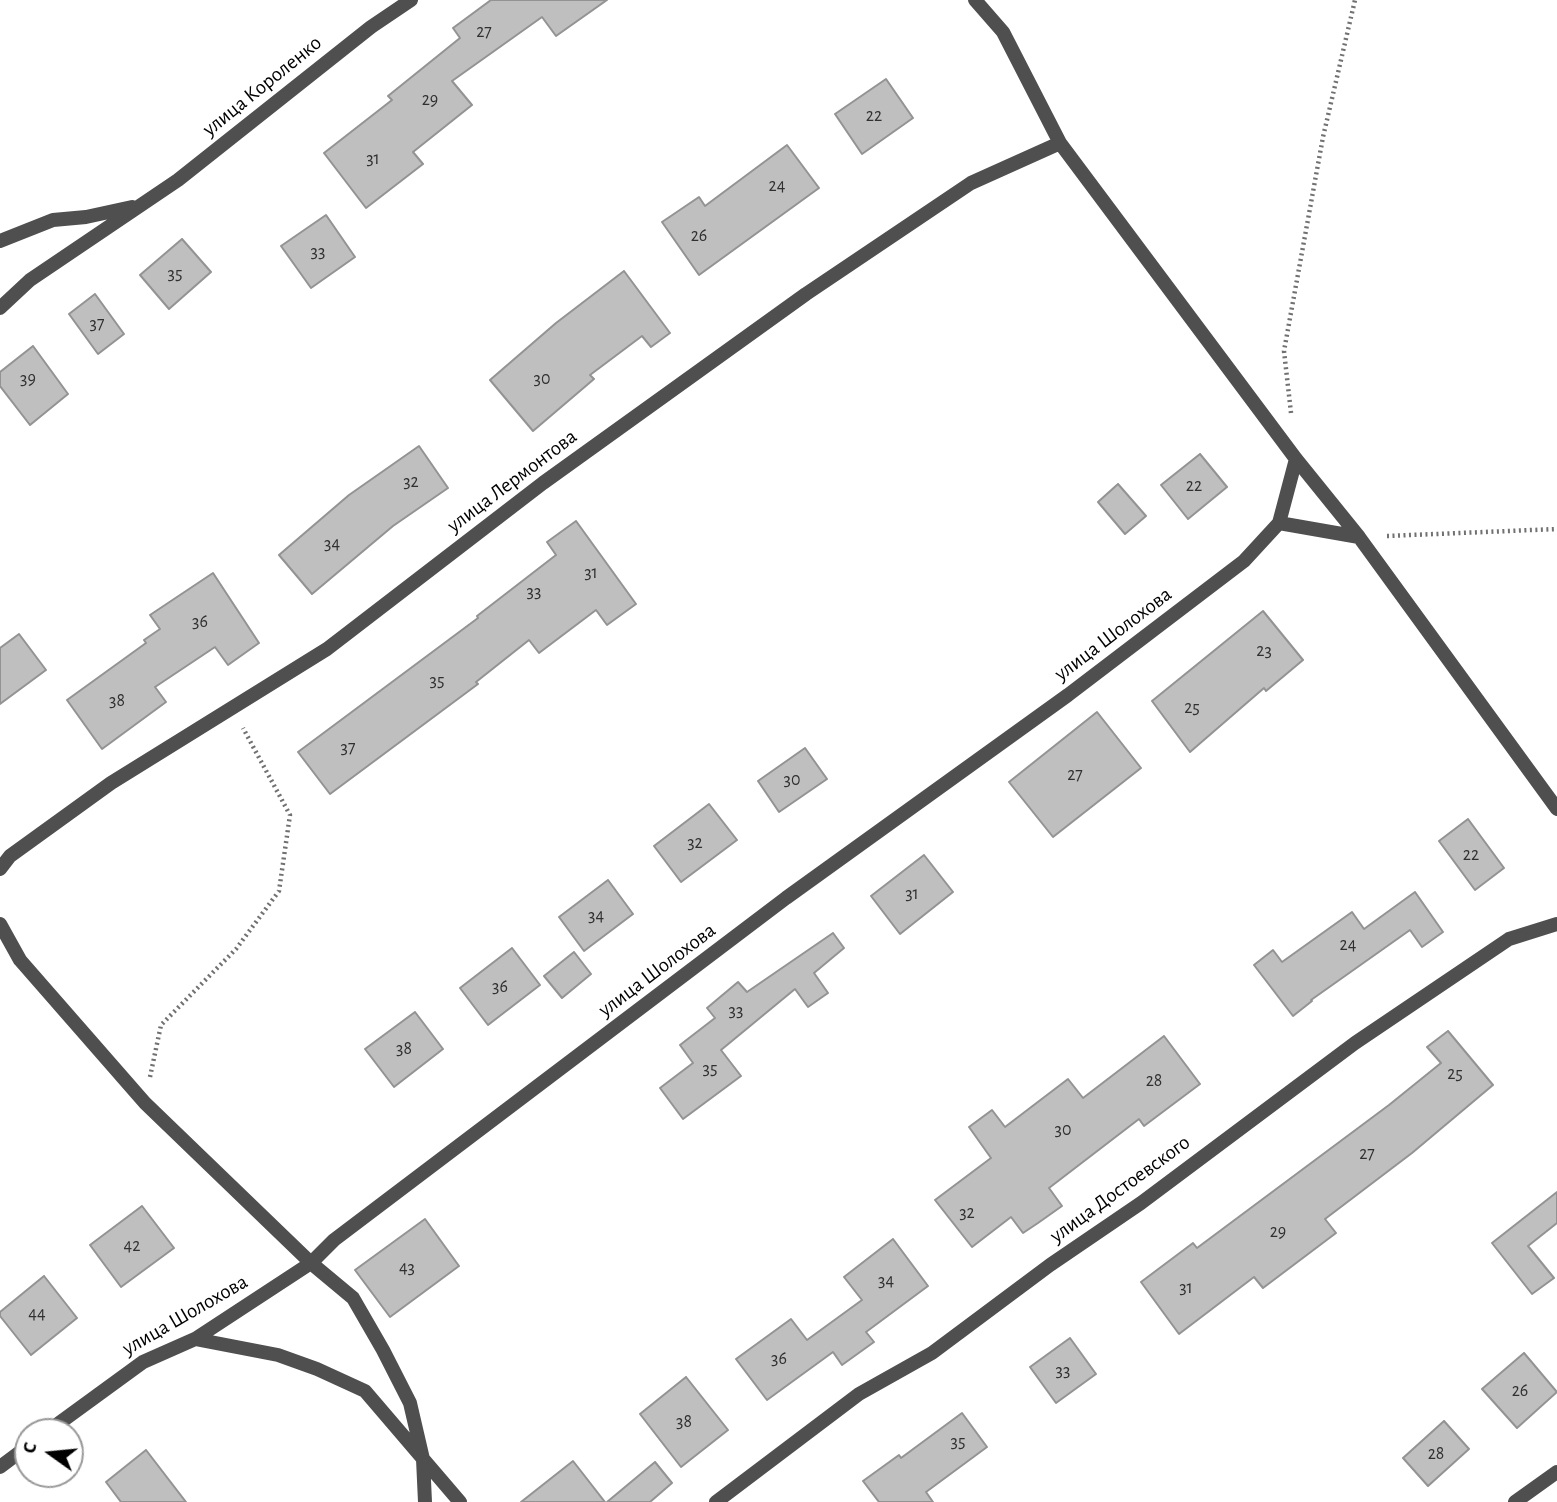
<!DOCTYPE html>
<html>
<head>
<meta charset="utf-8">
<style>
	body { margin:0 }
	#map { position:relative; width:1557px; height:1502px; overflow:hidden; background:#fff; font-family:"Alegreya Sans",sans-serif }
	canvas { display:block }
	.north { position:absolute; left:14px; top:1418px; width:70px; height:70px; box-sizing:border-box; background:#fff; border:2px solid #999; border-radius:50%; rotate:285deg; font-size:19px; font-weight:700; line-height:28px; text-align:center; color:#000 }
	.north::after { content:''; display:block; margin:auto; width:24px; height:32px; background:#000; clip-path:polygon(50% 0,100% 100%,50% 72%,0 100%) }
</style>
</head>
<body>
<div id="map">
<canvas width="1557" height="1502"></canvas>
<div class="north">С</div>
</div>
<script>
const context = document.querySelector('canvas').getContext('2d');
context.lineJoin = 'round';
function fill(path, color) { context.fillStyle = color; context.fill(path, 'evenodd'); }
const shape = rows => new Path2D(rows.map(r => 'M' + r).join(''));
function stroke(path, color, width, dash) { context.strokeStyle = color; context.lineWidth = width; context.lineCap = dash ? 'butt' : 'round'; context.setLineDash(dash || []); context.stroke(path); }
function drawText(font, color, halo, rows, align = 'center') {
  context.font = font + ' "Alegreya Sans",sans-serif'; context.lineWidth = 5; context.setLineDash([]); context.textBaseline = 'middle'; context.strokeStyle = halo; context.fillStyle = color; for (const [text, x, y, turn = 0] of rows) {
    context.save(); context.translate(x, y); context.rotate((+turn || 0) * Math.PI / 180); context.textAlign = isNaN(turn) ? turn : align; if (halo) context.strokeText(text, 0, 0); context.fillText(text, 0, 0); context.restore();
  }
}
const building = shape([
	[491,0,607,0,556,36,542,17,452,81,472,105,413,152,423,164,366,208,324,153,392,100,388,96,460,38,453,28,491,0],
	[886,79,913,118,862,154,835,114,886,79],
	[787,145,819,188,699,275,662,222,699,197,705,206,787,145],
	[326,215,355,257,311,288,281,246,326,215],
	[182,239,211,272,169,309,140,275,182,239],
	[624,271,670,333,651,347,642,336,590,375,594,379,533,431,490,380,556,323,624,271],
	[95,294,124,334,98,354,69,314,95,294],
	[33,346,68,394,30,425,0,386,0,372,33,346],
	[419,446,448,488,393,526,312,594,279,555,349,495,419,446],
	[1200,454,1227,487,1188,519,1161,485,1200,454],
	[1118,484,1146,516,1125,534,1098,502,1118,484],
	[576,521,636,604,607,625,596,610,539,653,529,640,476,682,478,684,330,794,298,752,478,618,477,616,556,555,547,542,576,521],
	[213,573,259,643,228,665,215,647,155,687,166,702,102,749,67,700,146,643,144,640,160,629,150,615,213,573],
	[1263,611,1303,660,1266,691,1264,688,1190,752,1152,701,1263,611],
	[19,634,46,670,0,704,0,648,19,634],
	[1097,712,1141,768,1053,837,1009,782,1097,712],
	[805,748,827,779,779,812,758,781,805,748],
	[709,804,737,840,681,882,654,846,709,804],
	[1468,819,1504,868,1475,890,1439,841,1468,819],
	[924,855,953,892,900,934,871,896,924,855],
	[608,880,633,914,584,951,559,917,608,880],
	[1415,892,1443,932,1422,947,1410,930,1311,1000,1312,1001,1293,1016,1254,965,1273,950,1282,962,1352,912,1364,929,1415,892],
	[833,933,844,948,814,973,828,993,808,1007,795,989,721,1050,741,1076,683,1119,660,1088,693,1063,680,1045,715,1018,707,1008,738,982,747,992,833,933],
	[512,948,540,985,488,1025,460,988,512,948],
	[574,952,591,974,562,998,544,976,574,952],
	[415,1012,443,1049,394,1087,365,1049,415,1012],
	[1448,1031,1493,1085,1412,1153,1325,1219,1336,1233,1263,1288,1254,1277,1179,1334,1141,1282,1193,1243,1197,1248,1389,1105,1441,1063,1427,1047,1448,1031],
	[1164,1036,1200,1084,1144,1126,1139,1119,1049,1188,1062,1206,1038,1223,1023,1233,1011,1217,972,1247,935,1200,991,1158,969,1127,992,1110,1005,1127,1068,1079,1083,1098,1164,1036],
	[1557,1192,1557,1223,1528,1246,1554,1278,1532,1294,1492,1243,1557,1192],
	[142,1206,174,1248,121,1287,90,1245,142,1206],
	[425,1219,459,1266,390,1317,355,1270,425,1219],
	[893,1239,928,1286,866,1332,874,1342,842,1365,833,1352,767,1400,736,1359,791,1319,807,1340,862,1300,844,1277,893,1239],
	[44,1276,77,1318,31,1355,0,1316,0,1312,44,1276],
	[1070,1338,1096,1374,1056,1403,1030,1367,1070,1338],
	[1524,1353,1557,1392,1517,1428,1482,1389,1524,1353],
	[686,1377,728,1430,681,1467,640,1414,686,1377],
	[962,1413,987,1447,926,1492,933,1502,879,1502,863,1481,899,1455,901,1458,962,1413],
	[1444,1421,1469,1449,1428,1486,1403,1458,1444,1421],
	[146,1450,186,1502,121,1502,106,1482,146,1450],
	[573,1461,605,1502,521,1502,573,1461],
	[655,1462,672,1483,650,1502,607,1502,655,1462]
]);
const path = shape([
	[1291,413,1284,351,1323,137,1355,0],
	[1387,536,1557,529],
	[150,1077,161,1025,236,949,279,891,290,815,243,728]
]);
const street = shape([
	[975,0,1003,32,1060,143,1296,459,1359,537],
	[0,241,53,220,86,217,132,207],
	[0,308,30,280,178,180,371,27,411,0],
	[1296,459,1279,523,1359,537,1557,809],
	[0,869,10,856,111,783,327,649,543,483,806,294,971,183,1060,143],
	[0,924,20,960,145,1103,311,1263,353,1298,383,1350,410,1403,423,1459,425,1502],
	[195,1339,278,1355,317,1369,365,1391,460,1502],
	[47,1432,143,1362,195,1339,311,1263,334,1240,786,898,1068,695,1244,561,1279,523],
	[0,1467,28,1446],
	[716,1502,859,1394,932,1353,1050,1265,1141,1203,1355,1043,1509,939,1557,924],
	[1515,1502,1557,1472]
]);
const numberNames = [
	["27",484,32],
	["29",430,100],
	["22",874,116],
	["31",373,159],
	["24",777,186],
	["26",699,236],
	["33",318,252],
	["35",175,274],
	["37",97,324],
	["39",28,379],
	["30",542,379],
	["32",411,482],
	["22",1194,486],
	["34",332,544],
	["31",591,573],
	["33",534,592],
	["36",200,622],
	["23",1264,651],
	["35",437,681],
	["38",117,701],
	["25",1192,708],
	["37",348,748],
	["27",1075,775],
	["30",792,780],
	["32",695,843],
	["22",1471,855],
	["31",912,894],
	["34",596,916],
	["24",1348,945],
	["36",500,987],
	["33",736,1011],
	["38",404,1049],
	["35",710,1069],
	["25",1455,1074],
	["28",1154,1081],
	["30",1063,1130],
	["27",1367,1154],
	["32",967,1213],
	["29",1278,1232],
	["42",132,1246],
	["43",407,1268],
	["34",886,1281],
	["31",1186,1288],
	["44",37,1314],
	["36",779,1359],
	["33",1063,1371],
	["26",1520,1391],
	["38",684,1422],
	["35",958,1442],
	["28",1436,1454]
];
const streetNames = [
	["улица Короленко",262,86,-39],
	["улица Лермонтова",512,481,-37],
	["улица Шолохова",1113,634,-37],
	["улица Шолохова",657,970,-37],
	["улица Достоевского",1120,1189,-36],
	["улица Шолохова",185,1315,-30]
];
fill(building, '#bfbfbf');
stroke(building, '#939393', 2);
stroke(path, '#717171', 4.5, [2, 3.5]);
stroke(street, '#4f4f4f', 14);
drawText('18px', '#303030', null, numberNames);
drawText('21px', '#000', '#fff', streetNames);
</script>
</body>
</html>
